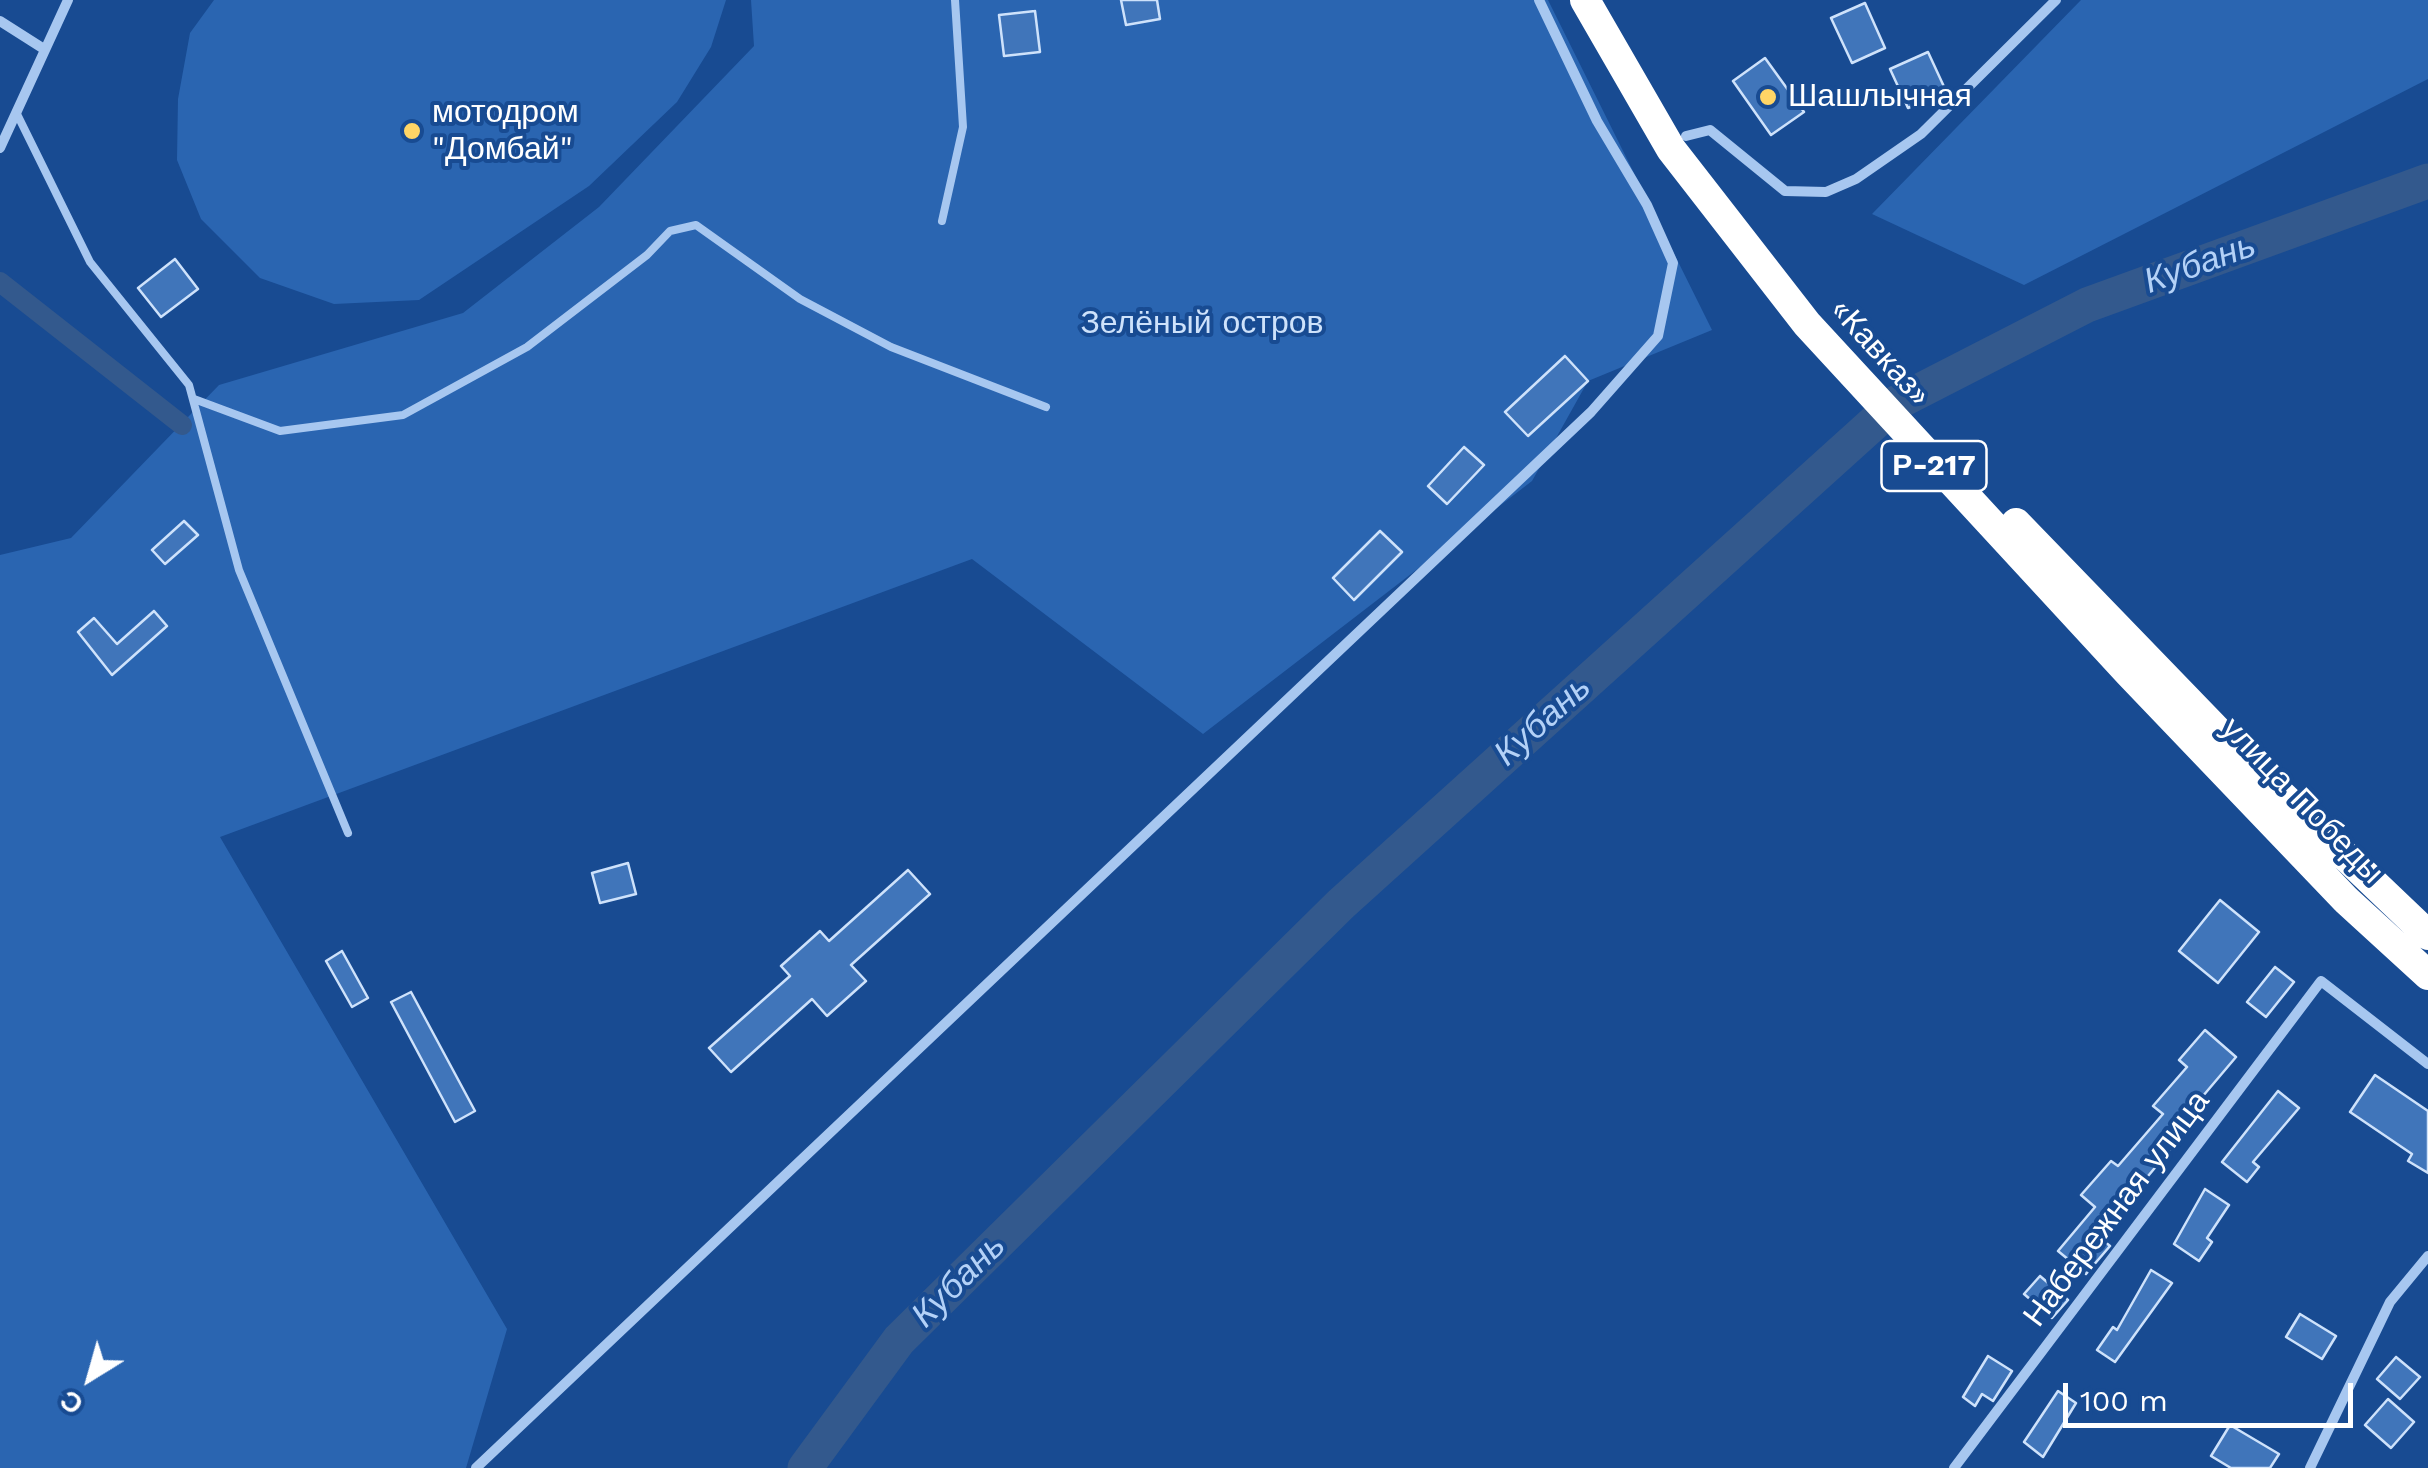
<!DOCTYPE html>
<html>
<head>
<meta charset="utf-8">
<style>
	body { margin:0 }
	#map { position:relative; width:2428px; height:1468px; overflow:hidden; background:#184b92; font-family:"Work Sans",sans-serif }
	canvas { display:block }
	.north { position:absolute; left:40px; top:1328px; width:100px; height:100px; -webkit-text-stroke:8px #184b92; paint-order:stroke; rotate:217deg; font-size:28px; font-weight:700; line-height:40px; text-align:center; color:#fff }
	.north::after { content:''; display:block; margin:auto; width:35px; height:45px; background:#fff; clip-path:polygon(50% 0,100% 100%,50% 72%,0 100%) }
	.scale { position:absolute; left:2063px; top:1383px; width:290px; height:45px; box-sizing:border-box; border:5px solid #fff; border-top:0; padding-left:12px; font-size:30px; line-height:35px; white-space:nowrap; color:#fff; -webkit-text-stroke:8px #184b92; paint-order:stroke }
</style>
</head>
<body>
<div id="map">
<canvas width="2428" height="1468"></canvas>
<div class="north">С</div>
<div class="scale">100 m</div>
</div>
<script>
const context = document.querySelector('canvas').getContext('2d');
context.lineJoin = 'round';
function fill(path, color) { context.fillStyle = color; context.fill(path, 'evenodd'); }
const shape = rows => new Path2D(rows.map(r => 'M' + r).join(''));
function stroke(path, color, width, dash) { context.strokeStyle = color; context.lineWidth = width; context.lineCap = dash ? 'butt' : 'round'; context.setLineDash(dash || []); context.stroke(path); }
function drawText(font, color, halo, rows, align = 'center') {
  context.font = font + ' "Work Sans",sans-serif'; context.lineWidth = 8; context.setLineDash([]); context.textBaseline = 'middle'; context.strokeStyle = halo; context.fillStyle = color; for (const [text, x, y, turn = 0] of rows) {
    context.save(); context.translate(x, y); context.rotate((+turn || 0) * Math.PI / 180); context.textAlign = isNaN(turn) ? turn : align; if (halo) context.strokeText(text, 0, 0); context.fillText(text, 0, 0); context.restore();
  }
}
const green = shape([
	[214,0,726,0,711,47,677,102,589,186,419,300,334,304,260,278,201,219,177,160,178,99,190,33],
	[751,0,1548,0,1712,330,1588,381,1532,481,1203,734,972,559,220,837,507,1329,466,1468,0,1468,0,555,71,538,219,385,463,313,599,207,754,46],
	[2081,0,2428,0,2428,79,2024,285,1872,214]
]);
const canal = shape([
	[0,282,182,425]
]);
const river = shape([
	[805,1468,899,1340,1341,904,1896,403,2087,305,2428,181]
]);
const building = shape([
	[1121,0,1157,0,1160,19,1126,25,1121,0],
	[1865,3,1885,48,1852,63,1831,18,1865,3],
	[1035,11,1040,52,1004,56,999,15,1035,11],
	[1928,52,1946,91,1908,108,1890,69,1928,52],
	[1765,58,1804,112,1771,135,1733,81,1765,58],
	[175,259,198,289,161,317,138,288,175,259],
	[1565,356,1588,381,1528,436,1505,412,1565,356],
	[1464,447,1484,465,1447,504,1428,486,1464,447],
	[184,521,198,535,165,564,152,550,184,521],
	[1380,531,1402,552,1354,600,1333,578,1380,531],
	[154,611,167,626,112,675,78,632,94,618,117,644,154,611],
	[628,863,636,894,600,903,592,873,628,863],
	[908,870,930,894,851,965,866,981,827,1016,812,999,731,1072,709,1048,790,976,781,966,820,931,829,941,908,870],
	[2220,900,2259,932,2218,983,2179,951,2220,900],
	[342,951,368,998,352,1007,326,961,342,951],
	[2275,967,2294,982,2266,1017,2247,1002,2275,967],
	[411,992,475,1111,455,1122,391,1002,411,992],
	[2205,1030,2236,1057,2197,1103,2204,1109,2098,1236,2110,1246,2086,1274,2058,1251,2095,1207,2081,1195,2111,1161,2118,1166,2163,1114,2153,1106,2187,1067,2179,1060,2205,1030],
	[2375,1075,2428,1111,2428,1173,2408,1161,2412,1154,2350,1112,2375,1075],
	[2278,1091,2299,1108,2253,1162,2259,1167,2247,1182,2222,1162,2278,1091],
	[2205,1189,2229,1205,2207,1238,2212,1242,2199,1261,2174,1244,2205,1189],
	[2151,1270,2172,1283,2115,1362,2097,1350,2113,1327,2117,1330,2151,1270],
	[2040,1276,2068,1300,2052,1318,2024,1294,2040,1276],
	[2300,1314,2336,1336,2322,1359,2286,1337,2300,1314],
	[1988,1356,2012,1371,1993,1401,1982,1394,1975,1406,1963,1397,1988,1356],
	[2396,1357,2420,1377,2400,1399,2377,1379,2396,1357],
	[2058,1391,2076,1403,2043,1457,2024,1442,2058,1391],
	[2388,1399,2414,1422,2391,1448,2365,1425,2388,1399],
	[2230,1425,2279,1454,2270,1468,2231,1468,2211,1456,2230,1425]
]);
const lane = shape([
	[17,114,90,262,189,385,239,570,348,833],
	[942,221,963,127,955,0],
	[194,399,280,431,403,415,527,347,647,255,670,231,696,225,800,299,891,347,1046,407]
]);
const street = shape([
	[0,21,44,49],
	[1686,136,1710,130,1785,191,1826,192,1856,179,1921,134,2056,0],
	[0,148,68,0],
	[476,1468,1591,412,1658,336,1673,263,1647,205,1597,121,1539,0],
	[1954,1468,2321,981,2428,1064],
	[2310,1468,2390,1302,2428,1256]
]);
const highway = shape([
	[1585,0,1671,149,1807,324,2129,673,2346,900,2428,975],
	[2016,523,2254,769,2428,935]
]);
const markers = [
	[1768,97,10,"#ffd566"],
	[412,131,10,"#ffd566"]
];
const shields = [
	[1934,466,105]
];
const shieldNames = [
	["Р-217",1934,466]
];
const poiNames = [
	["Шашлычная",1788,97],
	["мотодром",432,113],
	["\"Домбай\"",432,150]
];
const parkNames = [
	["Зелёный остров",1202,324]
];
const streetNames = [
	["«Кавказ»",1880,353,48],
	["улица Победы",2302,801,46],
	["Набережная улица",2117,1209,-53]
];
const waterNames = [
	["Кубань",2200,264,-20],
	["Кубань",1543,721,-42],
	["Кубань",959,1281,-45]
];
fill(green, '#2a65b1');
stroke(canal, '#33598d', 20);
stroke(river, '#33598d', 35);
fill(building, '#4075ba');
stroke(building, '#cee2fb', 2.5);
stroke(lane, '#a7c7f0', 8);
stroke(street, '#a7c7f0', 10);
stroke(highway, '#fff', 30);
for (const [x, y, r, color] of markers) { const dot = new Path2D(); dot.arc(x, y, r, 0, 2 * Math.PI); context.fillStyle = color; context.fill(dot); stroke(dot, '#184b92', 4); }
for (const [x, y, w] of shields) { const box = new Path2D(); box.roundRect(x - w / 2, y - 25, w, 50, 8); context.fillStyle = '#184b92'; context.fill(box); stroke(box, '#fff', 2.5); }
drawText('bold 30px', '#fff', null, shieldNames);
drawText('32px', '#fff', '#184b92', poiNames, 'left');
drawText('32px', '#cee2fb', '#184b92', parkNames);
drawText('32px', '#fff', '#184b92', streetNames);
drawText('italic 35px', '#b3d1f7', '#184b92', waterNames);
</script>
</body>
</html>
